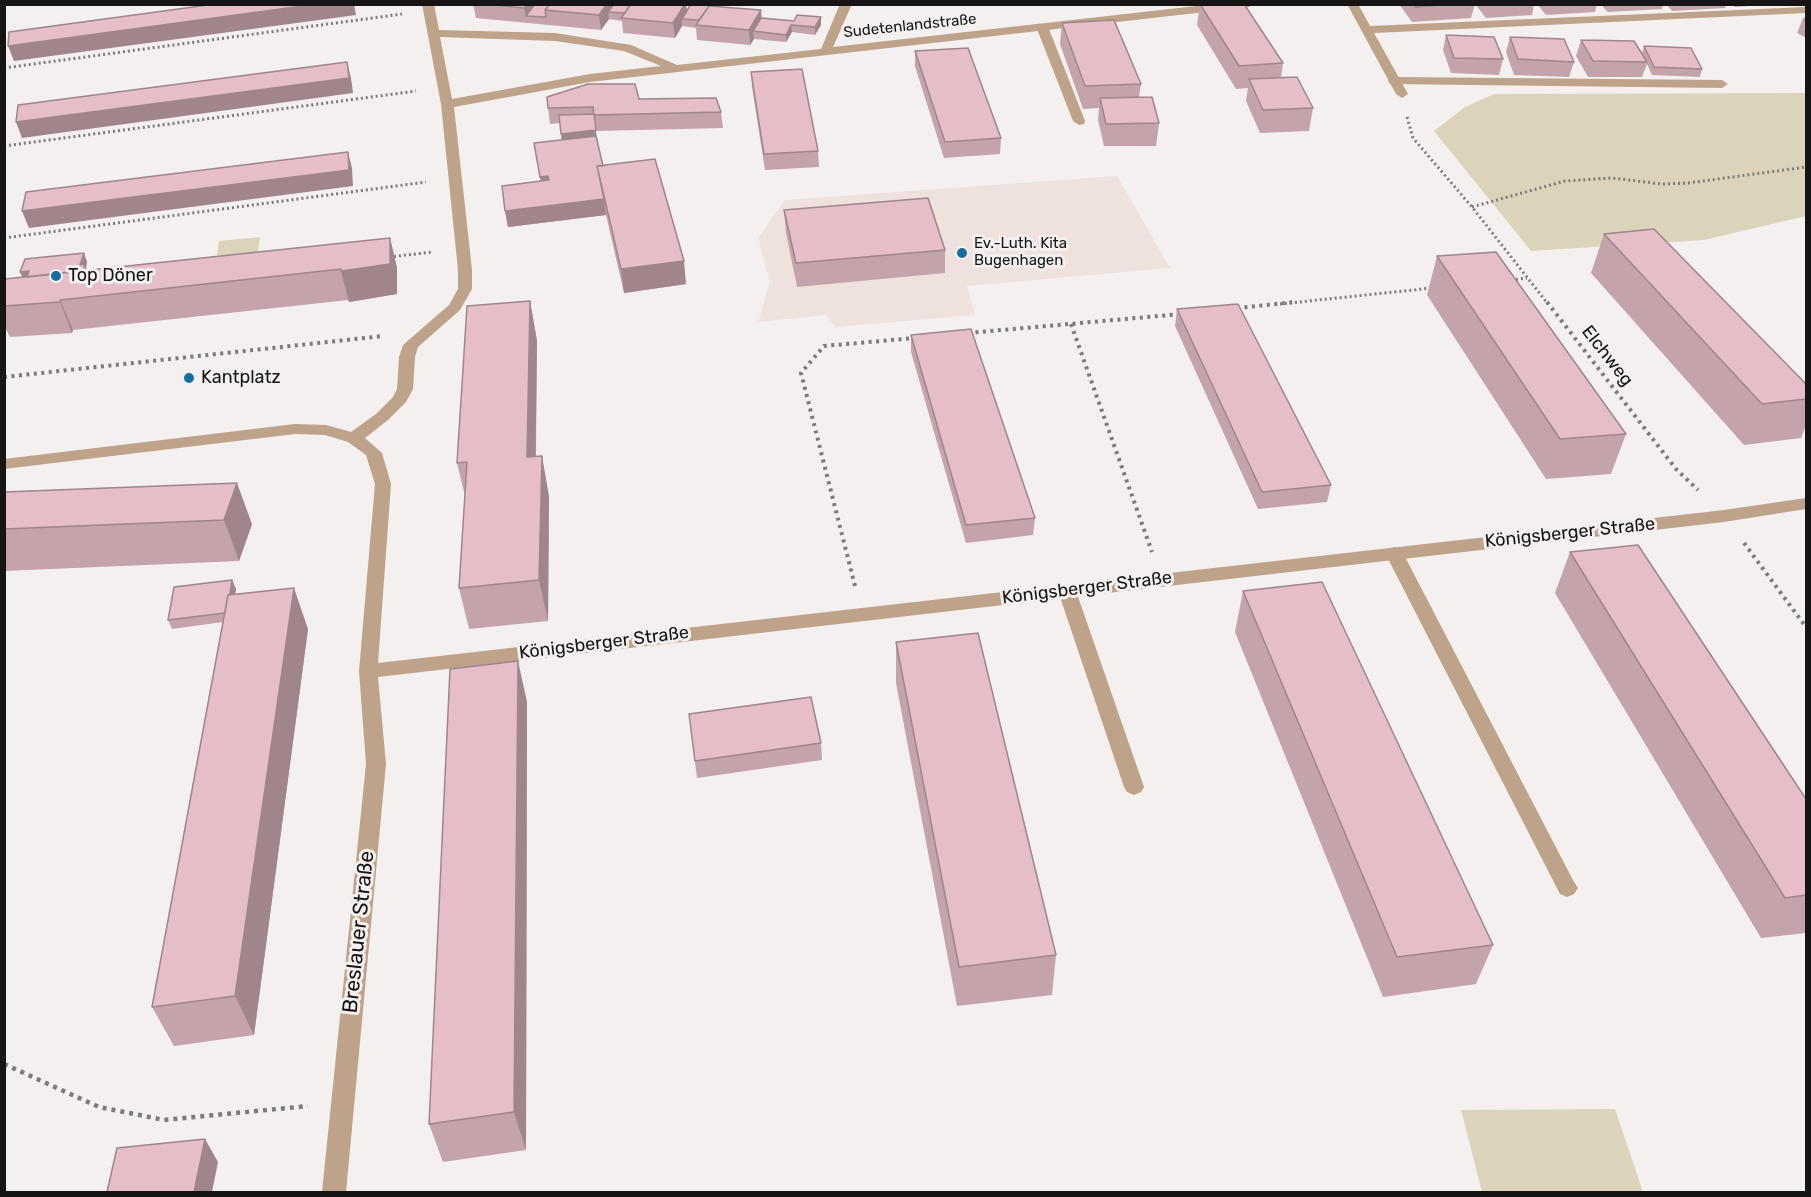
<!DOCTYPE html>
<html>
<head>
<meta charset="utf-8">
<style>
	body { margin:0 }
	#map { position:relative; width:1811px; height:1197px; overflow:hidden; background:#f3f0ef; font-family:Rubik,sans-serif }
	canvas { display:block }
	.frame { position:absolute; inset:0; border:6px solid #161414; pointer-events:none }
</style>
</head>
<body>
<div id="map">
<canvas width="1811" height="1197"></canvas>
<div class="frame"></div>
</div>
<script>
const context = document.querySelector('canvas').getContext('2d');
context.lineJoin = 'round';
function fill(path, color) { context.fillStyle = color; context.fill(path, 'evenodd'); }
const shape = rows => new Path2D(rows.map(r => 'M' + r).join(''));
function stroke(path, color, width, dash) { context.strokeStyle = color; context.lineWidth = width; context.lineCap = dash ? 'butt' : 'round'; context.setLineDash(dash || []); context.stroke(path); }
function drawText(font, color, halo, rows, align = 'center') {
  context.font = font + ' Rubik,sans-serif'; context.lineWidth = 6; context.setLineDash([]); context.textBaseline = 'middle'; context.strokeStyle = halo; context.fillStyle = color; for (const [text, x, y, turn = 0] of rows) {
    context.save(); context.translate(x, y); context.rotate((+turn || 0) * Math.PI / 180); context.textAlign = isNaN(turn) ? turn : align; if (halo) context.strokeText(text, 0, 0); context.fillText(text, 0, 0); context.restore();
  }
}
const built = shape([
	[1117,176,1170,268,967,286,975,315,835,327,826,315,758,322,770,282,758,238,785,200]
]);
const green = shape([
	[1806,93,1806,216,1704,240,1531,251,1434,131,1465,107,1494,94],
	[260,237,257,258,216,262,219,241],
	[1615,1109,1643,1192,1482,1192,1461,1110]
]);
const pathFar2 = shape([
	[4,68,402,14],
	[1407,117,1413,138,1472,207,1548,304],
	[4,146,416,91],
	[1472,207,1565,181,1612,178,1662,184,1688,183,1806,167],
	[4,238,426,182],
	[389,257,433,252],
	[1511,280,1527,278],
	[1280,304,1432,288]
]);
const pathFar1 = shape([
	[1547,302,1676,469,1698,490],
	[1237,308,1295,302],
	[1071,324,1152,552],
	[968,333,1181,314],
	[4,377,383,336],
	[1744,543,1806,627],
	[855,586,801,373,824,346,915,338]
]);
const path = shape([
	[4,1064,99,1107,164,1120,308,1106]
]);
const lane = shape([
	[1043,25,1049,29,1085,121,1084,124,1079,125,1073,121,1037,29,1043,25],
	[1394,77,1722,80,1728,84,1722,88,1390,84,1388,81,1390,78,1394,77],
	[1394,547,1400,549,1403,553,1574,882,1578,888,1574,894,1567,897,1560,894,1385,553,1388,549,1394,547],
	[1067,585,1073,587,1076,591,1144,787,1141,792,1134,795,1127,792,1124,787,1058,591,1061,587,1067,585]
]);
const street = shape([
	[422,4,434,4,439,30,555,33,631,45,677,65,821,49,840,4,852,4,833,47,1214,4,1254,4,1249,7,590,82,454,107,472,270,472,289,460,310,418,347,415,357,413,389,406,402,388,420,365,438,382,453,391,484,378,663,1724,510,1806,498,1806,509,1724,522,378,677,386,764,346,1192,322,1192,366,764,359,671,375,484,366,455,348,442,325,435,295,434,4,469,4,459,295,424,326,425,351,432,376,414,393,397,397,389,399,357,403,345,449,305,458,289,458,270,441,104,422,4],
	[440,37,555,41,624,51,661,66,590,74,452,99,440,37],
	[1347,4,1358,4,1370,26,1806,7,1806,13,1374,33,1408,94,1402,98,1396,94,1347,4]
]);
const wall = shape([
	[473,4,686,4,687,11,691,4,716,4,716,6,761,18,821,25,815,35,792,32,786,42,754,39,750,45,697,40,696,28,682,26,675,38,623,33,622,21,609,19,601,30,476,18],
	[1200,4,1283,63,1281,78,1313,108,1309,131,1260,133,1246,101,1248,88,1236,89,1197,25],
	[1399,4,1475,4,1471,18,1412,22],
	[1475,4,1534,4,1532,15,1486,18],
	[1537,4,1597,4,1595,12,1546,15],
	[1600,4,1663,4,1662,9,1608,12],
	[1666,4,1726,4,1725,8,1672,11],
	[1732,4,1775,4,1735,7],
	[1806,17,1806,38,1797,33,1803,18],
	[1062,23,1141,84,1139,97,1159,123,1156,146,1104,146,1098,120,1099,108,1083,109,1060,44],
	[1446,35,1503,59,1499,75,1451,73,1443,50],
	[1510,37,1574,62,1569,77,1514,75,1506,52],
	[1581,40,1642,53,1644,46,1702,69,1700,77,1652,75,1647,64,1642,77,1588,77,1576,56],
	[915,51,1001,138,1000,154,944,158,915,66],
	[751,72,818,151,819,167,765,170,752,87],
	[639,99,721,112,723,128,596,131,596,138,603,166,686,284,624,293,606,215,508,227,505,211,541,181,534,143,562,140,560,123,550,124,548,108],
	[784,210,945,250,945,273,797,287,786,233],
	[1604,234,1806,384,1806,425,1801,438,1744,445,1591,273],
	[390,238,397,268,397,294,349,302,348,300,73,330,72,333,10,337,4,325,4,281,22,277,84,253,87,262,86,267,87,270],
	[1437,256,1626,434,1611,474,1546,479,1427,295],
	[530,301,537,341,536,456,549,496,548,621,469,629,459,588,465,496,457,463],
	[1177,309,1331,485,1327,502,1258,509,1175,326],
	[911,335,1035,518,1033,535,966,543,911,352],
	[4,492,252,524,239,561,4,571],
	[1570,552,1806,799,1806,933,1761,938,1555,593],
	[232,580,236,589,235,594,308,629,254,1035,174,1046,152,1007,223,622,172,629,168,620],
	[1243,591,1493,945,1476,984,1383,997,1235,632],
	[896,642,1056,955,1052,995,957,1006,896,683],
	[527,702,526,1150,443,1162,429,1124],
	[689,714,821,743,822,760,697,778]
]);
const shadedWall = shape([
	[317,4,354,4,356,15,14,61,8,46],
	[528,4,542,4,526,16,524,8],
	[607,4,615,4,608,12,609,19,601,30,599,15],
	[685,4,686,4,688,18,682,19,682,26,675,38,673,23],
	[761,10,762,25,753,31,754,39,750,45,749,30],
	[821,17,821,25,815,35,815,27],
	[791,25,792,32,786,42,786,35],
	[347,62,351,78,353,93,22,138,16,122],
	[595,126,597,138,562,143,561,134],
	[348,152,352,168,353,186,29,228,22,211],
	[548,176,550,192,543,193,540,177],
	[604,199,606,215,508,227,505,211],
	[390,238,397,268,397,294,349,302,341,271],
	[84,253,87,262,86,267,88,273,83,290,80,265],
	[684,261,686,284,624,293,621,269],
	[29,271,32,280,24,281,20,272],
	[60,300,73,330,72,333,60,302],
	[530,301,537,341,535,498,527,457],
	[542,456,549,496,548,621,539,580],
	[237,483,252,524,239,561,224,520],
	[232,580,236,589,231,622,227,613],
	[294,588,308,629,254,1035,235,996],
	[518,661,527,702,526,1150,514,1112],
	[205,1139,218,1162,212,1192,194,1192]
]);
const building = shape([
	[215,4,317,4,8,46,9,32,215,4],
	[485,4,528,4,524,8,485,4],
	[535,4,550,4,545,10,546,17,526,16,535,4],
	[550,4,607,4,599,15,545,10,550,4],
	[614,4,631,4,625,13,608,12,614,4],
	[631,4,685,4,673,23,621,18,631,4],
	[691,4,715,4,714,6,709,6,699,20,682,19,691,4],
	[1200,4,1244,4,1283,63,1239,66,1200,4],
	[1414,4,1452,4,1415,7,1414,4],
	[709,6,761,10,749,30,696,25,709,6],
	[797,15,821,17,815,27,791,25,786,35,753,31,761,18,794,21,797,15],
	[1114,20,1141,84,1085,86,1062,23,1114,20],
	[1446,35,1494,37,1503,59,1454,58,1446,35],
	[1510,37,1564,39,1574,62,1518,59,1510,37],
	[1581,40,1634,41,1647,62,1593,61,1581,40],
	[1644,46,1691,48,1702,69,1654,67,1644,46],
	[968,48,1001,138,945,142,915,51,968,48],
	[347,62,349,78,16,122,18,105,347,62],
	[802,69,818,151,764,154,751,72,802,69],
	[1297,77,1313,108,1263,110,1249,79,1297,77],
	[588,84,635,84,639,99,716,98,721,112,594,115,593,107,548,108,547,97,588,84],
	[1152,97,1159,123,1106,124,1100,98,1152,97],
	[594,114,596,130,561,134,559,115,594,114],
	[596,136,603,166,597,166,604,199,505,211,502,186,549,180,548,176,540,177,534,143,596,136],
	[348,152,349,170,22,211,26,192,348,152],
	[655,159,684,261,621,269,597,166,655,159],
	[928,198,945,250,796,263,784,210,928,198],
	[1654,229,1806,384,1806,399,1762,404,1604,234,1654,229],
	[390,238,390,264,341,271,341,269,60,300,60,302,4,306,5,279,390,238],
	[1496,252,1626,434,1560,439,1437,256,1496,252],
	[84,253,80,265,85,264,83,271,27,277,29,271,20,272,25,259,84,253],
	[530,301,527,457,542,456,539,580,459,588,467,462,457,463,467,306,530,301],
	[1238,304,1331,485,1262,492,1177,309,1238,304],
	[971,329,1035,518,966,525,911,335,971,329],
	[237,483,224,520,4,529,4,492,237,483],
	[1638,545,1806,799,1806,895,1785,898,1570,552,1638,545],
	[232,580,230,594,228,595,225,613,168,620,174,587,232,580],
	[1322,582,1493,945,1397,957,1243,591,1322,582],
	[294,588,235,996,152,1007,228,595,294,588],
	[978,633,1056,955,959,967,896,642,978,633],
	[518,661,514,1112,429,1124,450,669,518,661],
	[811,697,821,743,695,761,689,714,811,697],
	[205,1139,194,1192,107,1192,117,1148,205,1139]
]);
const markers = [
	[962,253,6,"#176d9e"],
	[56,276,6,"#176d9e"],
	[189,378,6,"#176d9e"]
];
const farStreetnames = [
	["Sudetenlandstraße",910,26,-6]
];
const farPoinames = [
	["Ev.-Luth. Kita",974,244],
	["Bugenhagen",974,261]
];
const poiNames = [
	["Top Döner",68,276],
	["Kantplatz",201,378]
];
const streetNames = [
	["Elchweg",1607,356,52],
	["Königsberger Straße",1570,533,-6],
	["Königsberger Straße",1087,588,-7],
	["Königsberger Straße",604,643,-7]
];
const nearStreetnames = [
	["Breslauer Straße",359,932,-84]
];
fill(built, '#eee1de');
fill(green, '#dcd4ba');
stroke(pathFar2, '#7d7b7a', 3, [2, 3]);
stroke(pathFar1, '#7d7b7a', 4, [3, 4.5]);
stroke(path, '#7d7b7a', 4.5, [4, 5]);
fill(lane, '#bea289');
fill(street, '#bea289');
fill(wall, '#c5a3ab');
fill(shadedWall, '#a0858b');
fill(building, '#e5bec7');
stroke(building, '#a0858b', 1.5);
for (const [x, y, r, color] of markers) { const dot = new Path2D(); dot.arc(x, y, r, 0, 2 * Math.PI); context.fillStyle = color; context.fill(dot); stroke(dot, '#f3f0ef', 2); }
drawText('15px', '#161414', '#f3f0ef', farStreetnames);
drawText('15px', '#161414', '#f3f0ef', farPoinames, 'left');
drawText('18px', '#161414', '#f3f0ef', poiNames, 'left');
drawText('18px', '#161414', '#f3f0ef', streetNames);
drawText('21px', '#161414', '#f3f0ef', nearStreetnames);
</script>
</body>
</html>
